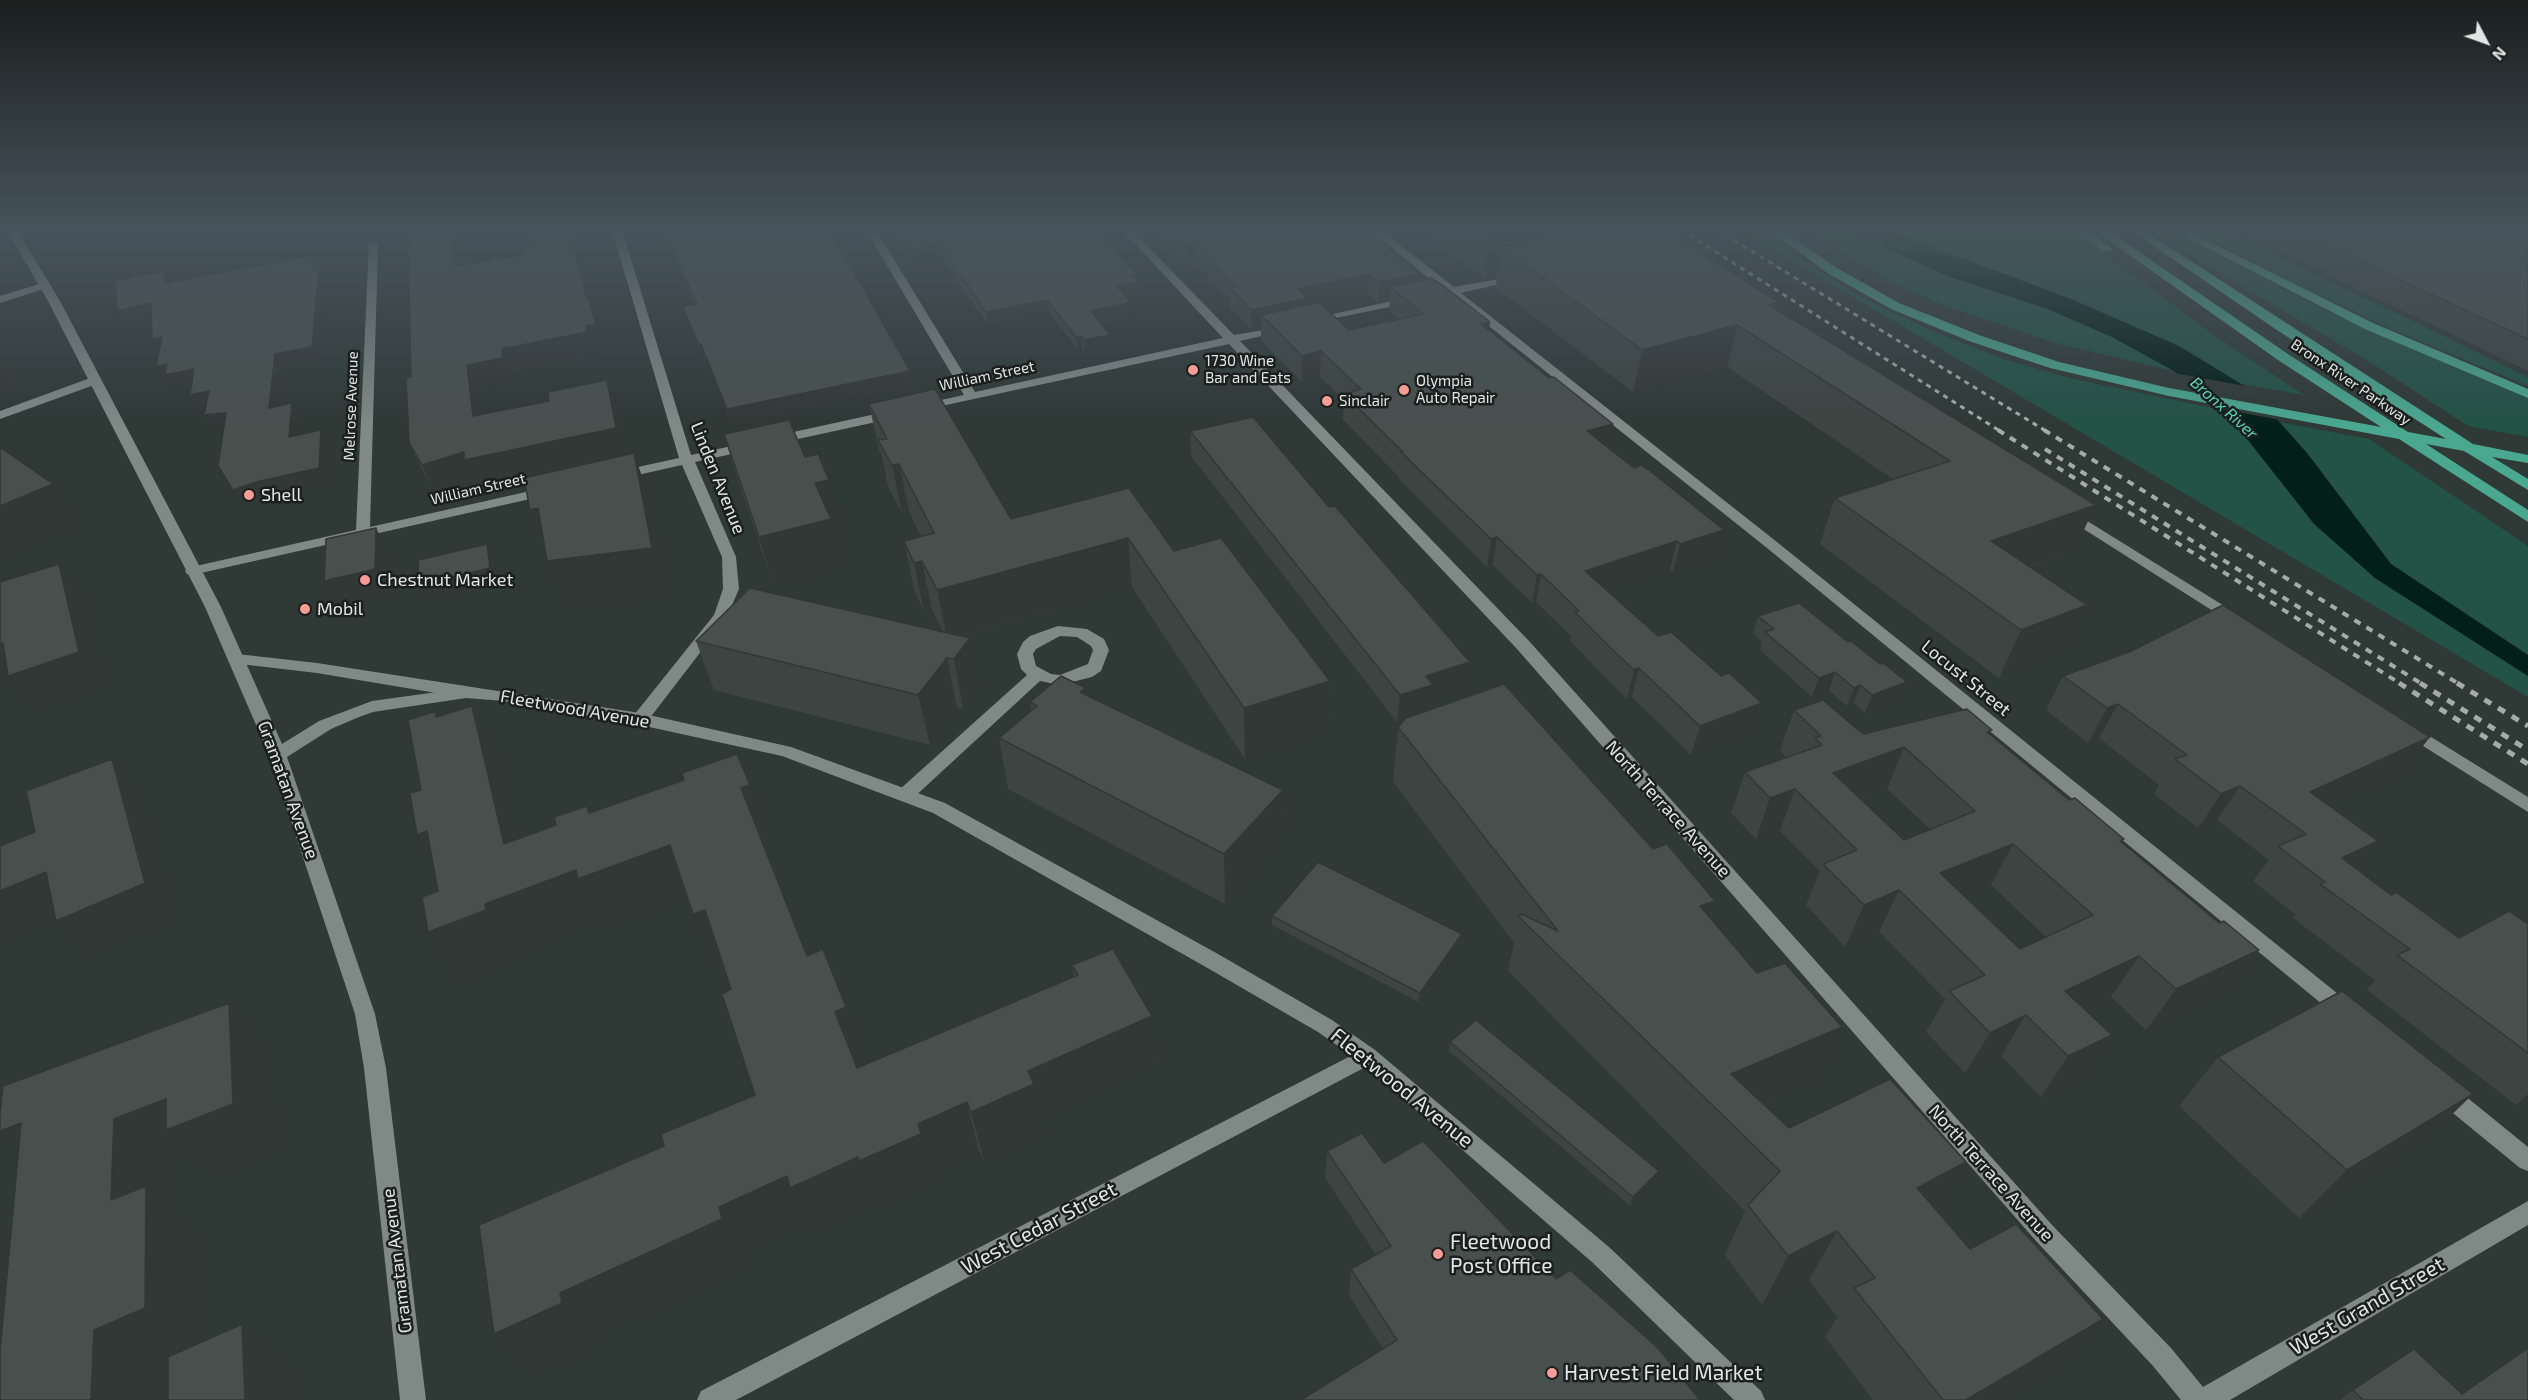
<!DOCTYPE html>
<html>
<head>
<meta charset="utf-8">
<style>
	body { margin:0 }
	#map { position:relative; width:2528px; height:1400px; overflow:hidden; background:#2f3936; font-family:"Exo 2",sans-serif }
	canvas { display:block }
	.north { position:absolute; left:2456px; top:12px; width:60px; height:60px; -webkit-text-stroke:4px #1b1f1d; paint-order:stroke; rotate:131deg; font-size:16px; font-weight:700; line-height:24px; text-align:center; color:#e0e6e4 }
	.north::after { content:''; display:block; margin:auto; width:21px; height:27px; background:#e0e6e4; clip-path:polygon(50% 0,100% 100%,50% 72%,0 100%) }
</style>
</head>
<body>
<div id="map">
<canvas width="2528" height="1400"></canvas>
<div class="north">N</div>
</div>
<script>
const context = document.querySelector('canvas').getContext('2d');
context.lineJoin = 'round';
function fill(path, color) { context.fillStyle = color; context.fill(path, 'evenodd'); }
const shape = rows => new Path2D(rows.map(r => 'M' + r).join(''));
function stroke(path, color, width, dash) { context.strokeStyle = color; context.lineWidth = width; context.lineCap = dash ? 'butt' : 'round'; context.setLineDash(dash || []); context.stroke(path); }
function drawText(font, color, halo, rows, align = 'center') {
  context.font = font + ' "Exo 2",sans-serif'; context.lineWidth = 5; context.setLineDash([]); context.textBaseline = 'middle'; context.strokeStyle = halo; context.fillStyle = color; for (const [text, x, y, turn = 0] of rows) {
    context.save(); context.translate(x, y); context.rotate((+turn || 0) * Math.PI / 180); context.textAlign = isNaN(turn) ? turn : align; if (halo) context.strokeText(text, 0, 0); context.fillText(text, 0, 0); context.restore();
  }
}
const green = shape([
	[1740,230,1762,230,1797,258,1865,299,1937,333,2006,360,2074,379,2217,409,2240,430,2375,578,2528,676,2528,697],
	[1812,230,1846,230,1950,277,2048,309,2112,337,2174,371,2058,344,1943,305,1889,280,1835,248],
	[1887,230,2073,230,2211,333,2304,395,2241,384,2179,346,2071,299],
	[2155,230,2172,230,2319,307,2528,397,2528,437,2468,426,2373,364,2208,266],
	[2193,230,2224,230,2528,377,2528,386,2384,326,2300,286],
	[2279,422,2369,439,2528,546,2528,655,2391,564,2307,453]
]);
const water = shape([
	[1846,230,1887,230,2071,299,2179,346,2251,390,2307,453,2391,564,2528,655,2528,676,2375,578,2314,524,2240,430,2174,371,2112,337,2048,309,1950,277]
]);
const pier = shape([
	[2168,372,2251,387,2281,420,2210,407]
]);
const minor = shape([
	[612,230,622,230,691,455,750,442,757,446,755,449,695,462,736,557,739,589,726,619,646,723,640,725,632,719,634,715,714,615,723,589,722,557,682,465,620,479,613,475,615,472,679,458,612,230],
	[866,230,876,230,975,392,1223,338,1122,230,1132,230,1234,335,1287,326,1287,330,1240,341,1529,641,2053,1226,2171,1348,2203,1387,2528,1201,2528,1225,2230,1400,2181,1400,2153,1366,2037,1242,1517,649,1229,344,918,411,918,405,964,395,866,230],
	[1370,230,1381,230,1454,287,1522,275,1522,279,1461,293,1777,542,2353,1006,2356,1012,2353,1018,2346,1021,2339,1018,1767,548,1450,295,1310,323,1310,319,1443,290,1370,230],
	[369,243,378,245,370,527,548,487,555,491,548,495,192,575,187,574,185,571,187,568,356,530,369,243],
	[46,282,50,283,50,287,0,303,0,296,46,282],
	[93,377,97,378,97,384,0,419,0,411,93,377],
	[894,410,899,411,899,417,775,444,768,440,775,436,894,410],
	[2068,509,2242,617,2245,620,2237,625,2232,623,2063,516,2063,510,2068,509],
	[1058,626,1087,629,1104,639,1109,650,1101,671,1092,677,1060,685,1040,681,911,800,899,800,896,795,899,790,1027,675,1021,669,1017,654,1023,642,1030,636,1058,626],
	[1060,636,1077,637,1091,646,1093,650,1088,664,1060,675,1051,674,1036,666,1033,654,1036,649,1060,636],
	[2410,724,2528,797,2528,812,2404,734,2402,730,2410,724],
	[1368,1047,1375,1050,1379,1056,1375,1062,736,1400,697,1400,701,1391,1368,1047],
	[2445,1083,2453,1086,2528,1147,2528,1171,2520,1168,2437,1100,2434,1093,2437,1086,2445,1083]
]);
const tertiary = shape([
	[237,654,317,663,640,713,791,747,945,803,1218,954,1332,1020,1375,1050,1609,1247,1761,1391,1765,1400,1734,1400,1593,1263,1361,1062,1318,1032,1204,966,933,813,782,756,640,725,504,701,466,698,317,673,231,663,229,659,237,654]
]);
const secondary = shape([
	[7,230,17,230,60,301,221,607,282,744,319,721,372,701,466,688,474,693,466,698,373,712,359,717,331,729,287,757,375,1014,386,1068,426,1400,400,1400,364,1068,355,1014,269,755,205,607,48,301,7,230]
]);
const motorway = shape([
	[1769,230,1782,230,1837,268,1899,303,1979,335,2059,362,2169,388,2381,427,2278,360,2094,230,2107,230,2288,354,2408,432,2446,439,2280,332,2130,230,2143,230,2473,444,2528,455,2528,463,2492,457,2528,479,2528,490,2464,451,2426,444,2528,510,2528,522,2399,439,2169,396,2050,368,1969,341,1891,309,1829,274,1769,230],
	[2075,230,2087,230,2114,250,2104,252,2075,230],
	[2172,230,2186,230,2373,323,2528,389,2528,398,2365,329,2172,230]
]);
const railFar2 = shape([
	[1681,230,2000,431],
	[1717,230,2046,431]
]);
const railFar1 = shape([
	[1998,430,2401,684],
	[2044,430,2459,684],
	[2045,449,2422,684]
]);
const rail = shape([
	[2399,683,2528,764],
	[2420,683,2528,750],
	[2457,683,2528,726]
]);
const wall = shape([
	[409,230,457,230,461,265,590,303,604,347,594,349,595,356,511,372,512,381,477,388,480,415,549,401,607,380,615,404,625,453,476,484,472,477,434,490,421,468,409,443,411,377],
	[663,230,739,230,741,234,910,371,912,386,732,424,706,359,703,359,688,321,683,307,695,305],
	[895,230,1095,230,1137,274,1140,295,1127,297,1132,315,1100,322,1110,335,1111,347,1085,353,1082,349,1078,350,1049,312,988,325,941,256,915,261],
	[1152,230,1366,230,1419,274,1419,281,1489,330,1609,448,1717,558,1673,572,1670,569,1606,590,1658,636,1762,703,1753,732,1691,755,1632,697,1627,699,1608,680,1570,641,1571,636,1536,602,1532,603,1493,565,1487,567,1399,479,1399,477,1343,420,1344,400,1320,377,1302,382,1261,340,1261,328,1252,330,1230,307,1230,299,1194,263,1186,264],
	[1368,294,1378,302,1390,300,1389,312,1398,319,1349,330,1321,304],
	[1421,230,1664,230,1778,302,1776,309,2074,550,2029,567,2087,605,2063,652,1999,678,1820,544,1835,498,1893,479,1727,367,1633,392,1496,288,1497,276,1485,279],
	[2236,230,2393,230,2408,236,2528,230,2528,371],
	[869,404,1011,519,1129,488,1174,551,1330,681,1328,731,1245,759,1132,587,959,636,970,638,979,688,963,709,957,708,930,745,714,690,696,641,943,632,932,610,924,612,914,590,904,541,921,537,909,511,902,513,888,487,882,456,879,450],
	[1190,431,1329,507,1470,662,1467,689,1431,701,1430,710,1653,849,1715,901,1710,917,1757,973,1842,1027,1817,1081,1763,1104,1789,1128,1966,1162,1935,1209,1970,1249,2103,1319,2060,1366,2003,1400,1873,1400,1825,1337,1837,1317,1809,1280,1762,1305,1725,1255,1745,1211,1508,971,1514,943,1393,782,1398,727,1405,720,1397,722,1191,456],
	[724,434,805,457,829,480,840,528,833,529,843,568,774,586,738,481],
	[1758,616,1848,642,1907,682,1899,700,1865,713,1854,703,1847,706,1829,691,1812,697,1760,650,1762,642,1753,634],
	[2063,676,2403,772,2329,806,2378,841,2356,869,2391,895,2459,938,2528,924,2528,1097,2516,1105,2367,990,2375,980,2293,918,2296,915,2253,881,2269,860,2217,820,2198,828,2154,794,2159,785,2099,738,2088,743,2046,710],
	[1086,688,1087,696,1283,790,1282,841,1225,904,1008,789,999,738,1031,711,1030,702],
	[472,706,498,756,518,839,590,813,750,785,768,836,761,838,807,956,863,1057,854,1061,857,1068,1074,976,1072,965,1152,1016,1156,1066,1041,1119,1044,1133,984,1161,979,1151,933,1172,936,1182,877,1209,876,1205,812,1235,807,1224,744,1254,747,1266,593,1338,595,1348,531,1378,664,1146,755,1095,731,989,722,962,715,964,688,897,604,929,600,922,514,954,516,961,460,982,428,932,438,891,436,711,438,717],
	[1794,710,1863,734,1990,734,2195,903,2219,923,2259,950,2227,991,2146,1030,2111,997,2085,1009,2112,1035,2084,1075,2041,1097,2001,1056,1965,1073,1926,1032,1945,999,1879,932,1845,947,1806,905,1820,871,1780,831,1756,839,1731,813,1745,772,1786,757,1780,751],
	[1887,789,1930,829,1904,840,1860,799],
	[1991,885,2046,937,2020,949,1964,896],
	[1272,916,1462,934,1460,943,1419,1002,1272,925],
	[1450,1042,1656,1179,1630,1206,1449,1051],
	[2218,1057,2473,1094,2422,1143,2299,1218,2179,1106],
	[1327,1151,1384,1163,1658,1348,1383,1349,1349,1295,1351,1269,1376,1255,1325,1178],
	[2353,1390,2462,1394,2528,1400,2340,1400]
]);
const shadedWall = shape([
	[451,230,458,230,463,288,454,266],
	[570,230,573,230,590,303,604,347,594,349,595,356,511,372,512,381,477,388,483,441,473,416,467,365,502,349,586,326,587,300],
	[1490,230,1617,230,1501,247,1497,276,1485,279],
	[1193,243,1194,263,1186,264,1185,245],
	[939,244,941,256,915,261,913,249],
	[313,255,325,282,319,360,282,367,277,421,269,408,275,354,313,270],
	[164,271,171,284,165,283],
	[1137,274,1140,295,1118,299,1117,287,1132,275],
	[1369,274,1368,294,1308,307,1261,315,1261,328,1252,330,1251,310,1298,289],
	[1419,274,1418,293,1391,287,1390,300,1378,302,1379,282],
	[1047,300,1049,312,988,325,986,312],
	[1131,302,1132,315,1092,323,1091,311],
	[1778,302,1767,344,1769,305],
	[151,303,158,316,124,324,117,311],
	[1490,322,1487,347,1481,324],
	[1737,325,1727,367,1633,392,1642,350],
	[1110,335,1111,347,1085,353,1084,340],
	[1081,336,1082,349,1078,350,1076,337],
	[162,337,160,353,152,340],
	[701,344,706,359,703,359,699,345],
	[1321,351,1320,377,1302,382,1302,356],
	[1,359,19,385,0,392,0,360],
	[167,364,194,369,202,383,173,388,167,379,164,379,156,366],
	[910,371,912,386,732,424,727,409],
	[607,380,615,404,625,453,476,484,472,477,434,490,422,465],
	[209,391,217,405,198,408,190,395],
	[292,403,299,417,297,451,289,437],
	[226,413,234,427,212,429,204,415],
	[1613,424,1608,451,1587,431],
	[321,430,328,444,327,483,268,495,242,504,233,490],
	[634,453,650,500,670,597,568,610,547,561],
	[899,464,909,511,902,513,892,465],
	[829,480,840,528,833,529,843,568,774,586,759,537,815,483],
	[53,484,81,525,0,561,0,506],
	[2096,505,2074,550,1971,587,1991,541],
	[538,508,550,558,530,510],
	[376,528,389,554,389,596,339,607,324,581],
	[1724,530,1717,558,1673,572,1680,544],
	[1497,537,1493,565,1487,567,1491,539],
	[1128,538,1132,587,947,639,937,590],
	[1677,541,1670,569,1579,599,1585,571],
	[487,544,495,561,498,586,429,603,419,585],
	[922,561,932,610,924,612,914,563],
	[59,564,84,598,105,688,36,711,14,684,0,688,0,644],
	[1541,574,1536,602,1532,603,1537,575],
	[2087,605,2063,652,1999,678,2021,630],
	[970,638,979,688,963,709,954,659],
	[947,658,957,708,930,745,918,695],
	[1470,662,1467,689,1431,701,1430,712,1397,722,1400,695,1426,676],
	[1639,668,1632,697,1627,699,1634,670],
	[1835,672,1829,691,1812,697,1819,678],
	[1330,681,1328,731,1245,759,1244,708],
	[1907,682,1899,700,1865,713,1872,695],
	[1860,685,1854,703,1847,706,1854,688],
	[1086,688,1092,738,1080,692],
	[1762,703,1753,732,1691,755,1700,726],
	[2118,704,2099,738,2088,743,2107,708],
	[472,706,498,756,530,887,576,870,670,845,692,896,604,929,600,922,514,954,516,961,460,982,428,932,485,904,504,844],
	[2430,737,2403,772,2292,824,2310,792],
	[1904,747,1887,789,1820,813,1833,773],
	[112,759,139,795,174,919,89,957,56,921],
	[750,785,768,836,759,839,741,788],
	[2240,786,2217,820,2198,828,2221,794],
	[1795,789,1780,831,1756,839,1770,798],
	[1283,790,1282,841,1225,904,1224,854],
	[427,831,447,886,417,835],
	[2378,841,2351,876,2342,858],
	[2013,844,1991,885,1922,914,1940,873],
	[46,872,78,908,0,941,0,891],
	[1899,890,1879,932,1845,947,1864,905],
	[1715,901,1697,955,1700,906],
	[705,910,726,960,715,964,693,914],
	[1462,934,1460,943,1419,1002,1420,993],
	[2259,950,2227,991,2146,1030,2176,989],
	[2139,956,2111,997,2042,1031,2065,991],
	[229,1003,271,1053,277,1152,213,1179,191,1156,163,1167,163,1202,196,1233,198,1352,150,1374,150,1400,91,1400,94,1330,111,1200,114,1119],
	[846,1007,863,1057,853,1062,835,1012],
	[2026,1015,2001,1056,1965,1073,1990,1033],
	[1152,1016,1156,1066,1041,1119,1044,1133,984,1161,971,1112,1028,1071],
	[1842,1027,1817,1081,1727,1119,1731,1074],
	[2112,1035,2084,1075,2041,1097,2068,1056],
	[2473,1094,2422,1143,2299,1218,2347,1170],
	[2528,1094,2528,1097,2516,1105],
	[967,1102,979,1151,933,1172,936,1182,877,1209,876,1205,812,1235,807,1224,744,1254,747,1266,593,1338,595,1348,531,1378,494,1334,560,1293,719,1207,787,1176,918,1124],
	[21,1123,53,1180,0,1133,0,1131],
	[1966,1162,1933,1213,1917,1188],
	[1659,1171,1656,1179,1630,1206,1633,1197],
	[1837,1231,1809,1280,1762,1305,1788,1256],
	[2103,1319,2060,1366,2003,1400,1966,1400],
	[242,1324,291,1368,293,1400,245,1400]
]);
const building = shape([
	[409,230,451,230,454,266,525,254,524,249,534,247,531,230,570,230,587,300,589,300,596,324,586,326,587,332,502,349,503,358,467,365,473,416,549,401,548,392,607,380,616,428,464,460,464,452,422,465,409,443,406,378,411,377,408,247,409,230],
	[664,230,739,230,741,234,768,230,830,230,910,371,727,409,701,344,699,345,683,307,697,304,664,230],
	[900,230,1095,230,1137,274,1132,275,1139,282,1117,287,1131,302,1091,311,1110,335,1084,340,1081,336,1076,337,1047,300,986,312,939,244,913,249,900,230],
	[1169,230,1366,230,1419,274,1379,282,1369,274,1298,289,1308,298,1251,310,1229,287,1236,286,1193,243,1185,245,1169,230],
	[1585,230,1664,230,1778,302,1769,305,1797,322,2096,505,1991,541,2087,605,2021,630,1835,498,1950,461,1737,325,1642,350,1501,247,1585,230],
	[2292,230,2393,230,2408,236,2442,230,2528,230,2528,339,2292,230],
	[313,255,313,270,319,269,312,347,275,354,269,408,292,403,289,437,321,430,319,468,260,481,233,490,218,466,226,413,204,415,209,391,190,395,194,369,165,375,167,364,156,366,162,337,152,340,151,303,117,311,115,281,164,271,165,283,313,255],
	[1431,278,1445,287,1490,322,1481,324,1549,378,1554,377,1613,424,1587,431,1634,468,1641,465,1649,470,1724,530,1680,544,1677,541,1585,571,1658,636,1671,632,1721,676,1729,673,1762,703,1700,726,1639,668,1634,670,1614,651,1575,612,1579,611,1541,574,1537,575,1497,537,1491,539,1401,452,1403,452,1344,394,1361,389,1321,351,1302,356,1261,315,1319,302,1349,330,1423,314,1391,287,1431,278],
	[935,389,1011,519,1129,488,1174,551,1221,538,1330,681,1244,708,1128,538,937,590,922,561,914,563,904,541,934,533,899,464,892,465,878,440,887,439,869,404,935,389],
	[1253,417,1329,507,1335,506,1470,662,1426,676,1433,685,1400,695,1190,431,1253,417],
	[789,420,805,457,818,454,829,480,815,483,831,519,759,537,724,434,789,420],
	[0,447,53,484,0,506,0,447],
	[634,453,652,548,547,561,538,508,530,510,524,478,634,453],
	[376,528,375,569,324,581,326,539,376,528],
	[487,544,490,568,419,585,418,560,487,544],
	[59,564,79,652,8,676,3,643,0,644,0,582,59,564],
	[750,588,970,638,954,659,947,658,918,695,696,641,750,588],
	[1799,603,1848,642,1851,641,1880,664,1883,663,1907,682,1872,695,1860,685,1854,688,1835,672,1819,678,1765,632,1774,629,1758,616,1799,603],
	[2223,605,2430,737,2310,792,2378,841,2342,858,2391,895,2396,892,2459,938,2509,911,2528,924,2528,1053,2397,955,2410,949,2320,884,2325,882,2278,846,2306,834,2240,786,2221,794,2175,759,2187,755,2118,704,2107,708,2063,676,2129,652,2223,605],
	[1061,676,1086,688,1080,692,1283,790,1224,854,999,738,1037,706,1030,702,1061,676],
	[1504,684,1653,849,1667,844,1715,901,1700,906,1757,973,1785,963,1842,1027,1731,1074,1789,1128,1890,1079,1966,1162,1917,1188,1970,1249,2016,1224,2103,1319,1966,1400,1943,1400,1854,1288,1875,1278,1837,1231,1788,1256,1748,1205,1780,1171,1519,917,1521,914,1558,931,1398,727,1406,718,1504,684],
	[1823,700,1863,734,1967,709,1992,730,1987,732,2069,800,2075,798,2100,819,2124,839,2120,841,2195,903,2219,923,2224,921,2259,950,2176,989,2139,956,2065,991,2112,1035,2068,1056,2026,1015,1990,1033,1949,991,1985,975,1899,890,1864,905,1823,864,1857,850,1795,789,1770,798,1745,772,1822,745,1815,738,1821,736,1794,710,1823,700],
	[1904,747,1975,811,1904,840,1833,773,1904,747],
	[2013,844,2093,915,2020,949,1940,873,2013,844],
	[472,706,504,844,556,825,554,817,587,806,589,813,684,780,682,773,737,754,750,785,741,788,807,956,823,949,846,1007,835,1012,857,1068,1078,975,1072,965,1113,949,1152,1016,1028,1071,1034,1084,971,1112,967,1102,918,1124,921,1134,859,1161,858,1157,790,1188,787,1176,719,1207,722,1219,560,1293,562,1303,494,1334,479,1225,664,1146,661,1134,755,1095,722,994,731,989,705,910,693,914,670,845,578,879,576,870,485,904,486,910,428,932,422,897,438,891,427,831,417,835,410,793,421,790,408,720,436,711,436,717,472,706],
	[112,759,145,883,56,921,46,872,0,891,0,846,35,832,26,791,112,759],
	[1318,862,1462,934,1420,993,1272,916,1318,862],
	[2342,991,2473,1094,2347,1170,2218,1057,2342,991],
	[229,1003,233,1104,166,1130,166,1099,114,1119,111,1200,146,1186,145,1308,94,1330,91,1400,0,1400,0,1352,21,1123,0,1131,0,1114,3,1086,229,1003],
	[1476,1020,1659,1171,1633,1197,1450,1042,1476,1020],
	[1362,1133,1384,1163,1423,1141,1556,1279,1570,1270,1658,1348,1700,1400,1301,1400,1397,1340,1351,1269,1391,1246,1327,1151,1362,1133],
	[242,1324,245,1400,168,1400,168,1357,242,1324],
	[2528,1348,2528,1400,2363,1400,2353,1390,2414,1349,2462,1394,2528,1348]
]);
const markers = [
	[1193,370,6,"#f59c95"],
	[1404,390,6,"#f59c95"],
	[1327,401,6,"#f59c95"],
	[249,495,6,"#f59c95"],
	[365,580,6,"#f59c95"],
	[305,609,6,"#f59c95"],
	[1438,1254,6,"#f59c95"],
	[1552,1373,6,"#f59c95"]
];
const farPoinames = [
	["1730 Wine",1205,361],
	["Bar and Eats",1205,378],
	["Olympia",1416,381],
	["Auto Repair",1416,398],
	["Sinclair",1339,401]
];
const farStreetnames = [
	["William Street",987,376,-12],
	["Bronx River Parkway",2351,382,34],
	["Melrose Avenue",351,406,-88],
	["William Street",478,489,-13]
];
const farWaternames = [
	["Bronx River",2224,408,42]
];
const streetNames = [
	["Linden Avenue",718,478,68],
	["Locust Street",1966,678,39],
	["Fleetwood Avenue",575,709,10],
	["Gramatan Avenue",288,790,70],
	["North Terrace Avenue",1668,809,48],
	["North Terrace Avenue",1991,1173,48],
	["Gramatan Avenue",397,1261,-97]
];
const poiNames = [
	["Shell",261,495],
	["Chestnut Market",377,580],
	["Mobil",317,609]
];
const nearStreetnames = [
	["Fleetwood Avenue",1402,1088,39],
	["West Cedar Street",1039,1228,-28],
	["West Grand Street",2367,1306,-30]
];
const nearPoinames = [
	["Fleetwood",1450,1242],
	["Post Office",1450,1266],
	["Harvest Field Market",1564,1373]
];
fill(green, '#235246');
fill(water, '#031f19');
fill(pier, '#2f3936');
fill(minor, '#7f8986');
fill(tertiary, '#7f8986');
fill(secondary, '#7f8986');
fill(motorway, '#4aa790');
stroke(railFar2, '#a4aca9', 3, [5, 5]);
stroke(railFar1, '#a4aca9', 4, [7, 7]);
stroke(rail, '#a4aca9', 5, [8, 8]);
fill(wall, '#3d4542');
fill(shadedWall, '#323836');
fill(building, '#47504d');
stroke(building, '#323836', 1.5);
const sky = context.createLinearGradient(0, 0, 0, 426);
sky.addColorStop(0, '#1a1f1e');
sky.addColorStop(0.54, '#47545d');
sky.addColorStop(1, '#47545d00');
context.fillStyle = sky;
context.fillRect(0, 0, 2528, 426);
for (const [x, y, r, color] of markers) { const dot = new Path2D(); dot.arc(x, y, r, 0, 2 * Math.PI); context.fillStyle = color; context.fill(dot); stroke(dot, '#1b1f1d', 2); }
drawText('15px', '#e0e6e4', '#1b1f1d', farPoinames, 'left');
drawText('15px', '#e0e6e4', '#1b1f1d', farStreetnames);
drawText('italic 16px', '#58d9bb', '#1b1f1d', farWaternames);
drawText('18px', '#e0e6e4', '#1b1f1d', streetNames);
drawText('18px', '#e0e6e4', '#1b1f1d', poiNames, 'left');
drawText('21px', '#e0e6e4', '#1b1f1d', nearStreetnames);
drawText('21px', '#e0e6e4', '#1b1f1d', nearPoinames, 'left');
</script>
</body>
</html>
